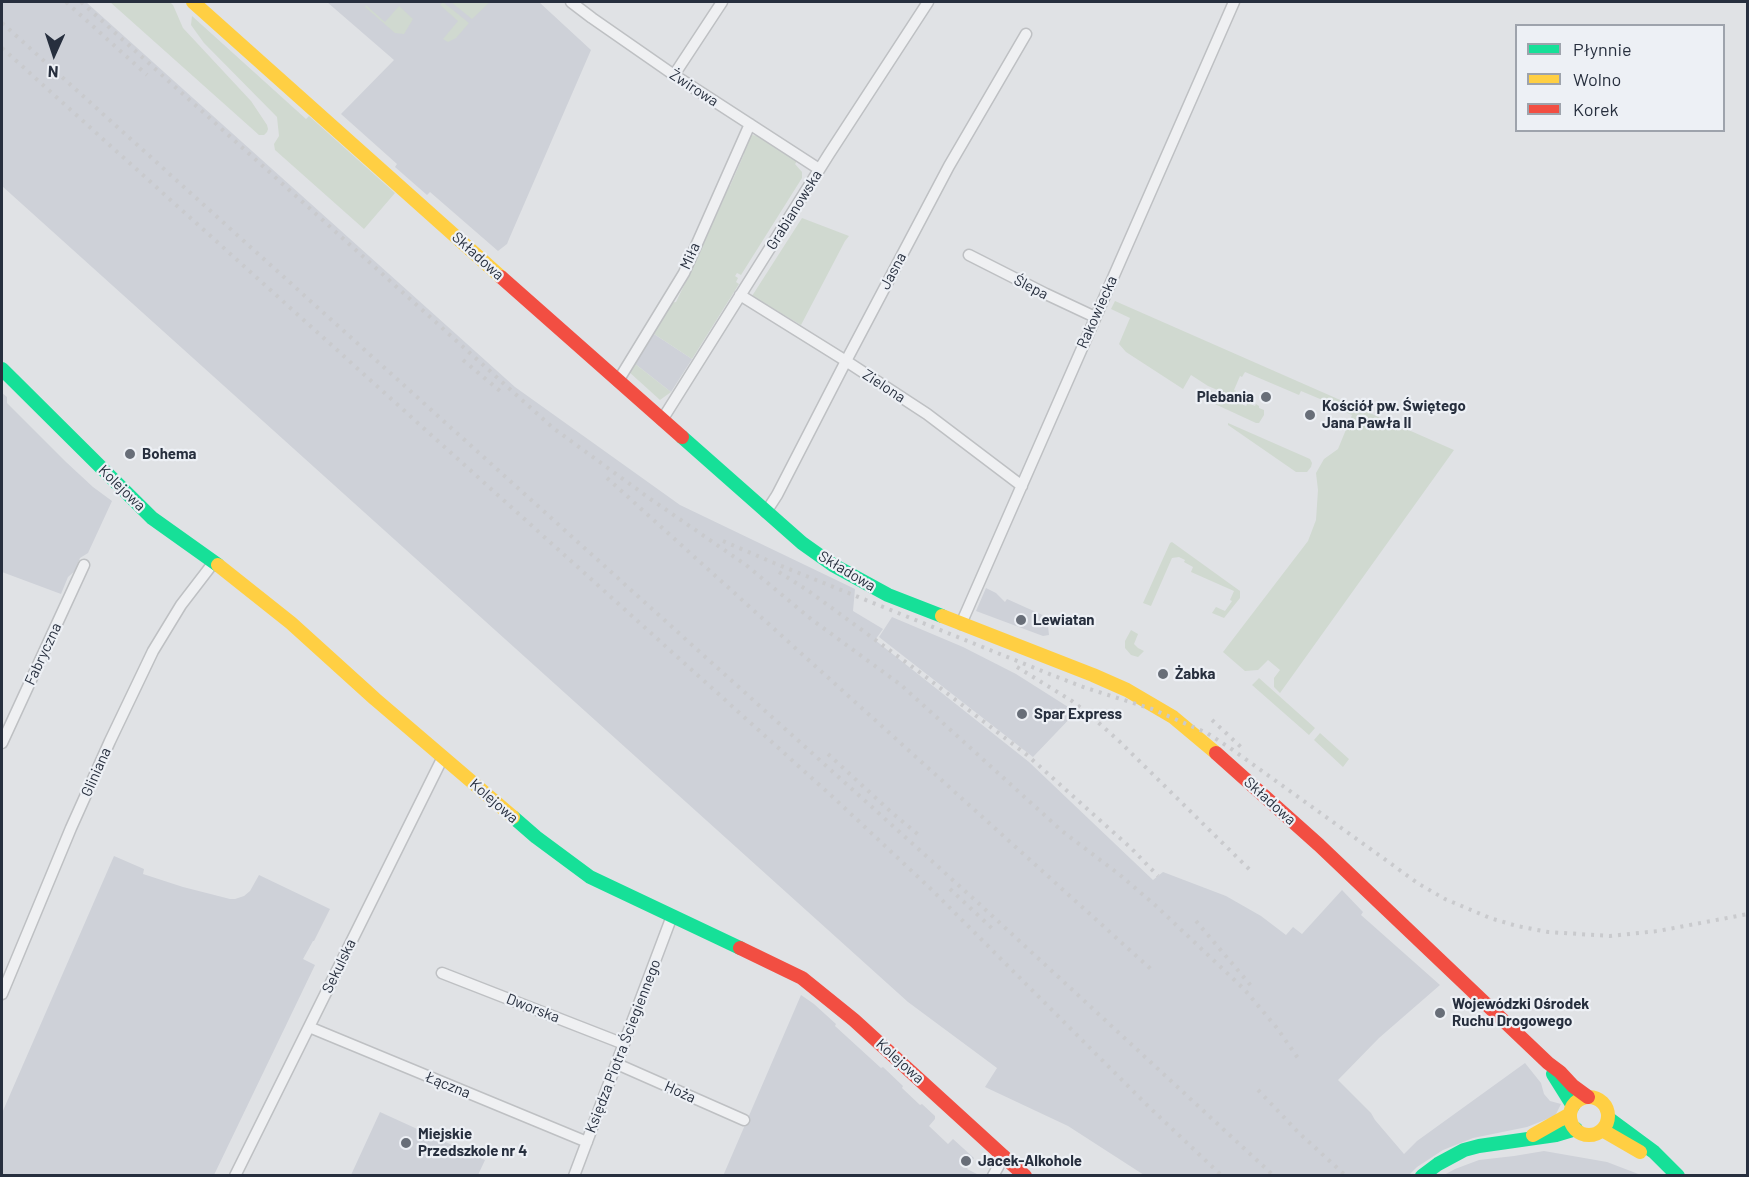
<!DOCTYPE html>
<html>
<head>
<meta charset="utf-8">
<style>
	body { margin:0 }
	#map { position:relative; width:1749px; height:1177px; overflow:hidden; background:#e0e2e5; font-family:Barlow,sans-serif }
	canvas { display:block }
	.frame { position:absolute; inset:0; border:3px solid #272f3e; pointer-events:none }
	.legend { position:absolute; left:1515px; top:24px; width:210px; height:108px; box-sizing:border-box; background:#edf0f5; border:2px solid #9ea3ac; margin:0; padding:8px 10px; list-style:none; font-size:18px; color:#272f3e }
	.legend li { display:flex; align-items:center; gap:12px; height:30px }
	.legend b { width:30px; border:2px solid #9ea3ac }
	.north { position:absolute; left:24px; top:24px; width:60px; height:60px; -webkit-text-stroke:4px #edf0f5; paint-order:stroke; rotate:183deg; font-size:16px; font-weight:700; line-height:24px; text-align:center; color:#272f3e }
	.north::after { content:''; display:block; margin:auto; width:21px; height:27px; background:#272f3e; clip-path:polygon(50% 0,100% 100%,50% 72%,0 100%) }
</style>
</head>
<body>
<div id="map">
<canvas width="1749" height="1177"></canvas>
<div class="frame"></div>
<ul class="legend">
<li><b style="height:8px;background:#16e098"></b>Płynnie</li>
<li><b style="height:8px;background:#ffcf43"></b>Wolno</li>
<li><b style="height:8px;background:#f24e42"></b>Korek</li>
</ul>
<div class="north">N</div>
</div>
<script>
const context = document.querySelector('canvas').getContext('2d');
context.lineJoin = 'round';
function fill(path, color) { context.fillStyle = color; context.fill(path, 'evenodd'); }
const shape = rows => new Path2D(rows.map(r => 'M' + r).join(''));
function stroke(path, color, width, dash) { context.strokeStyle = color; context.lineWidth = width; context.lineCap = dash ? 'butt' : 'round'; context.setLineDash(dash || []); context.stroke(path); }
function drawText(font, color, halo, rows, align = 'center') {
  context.font = font + ' Barlow,sans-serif'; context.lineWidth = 4.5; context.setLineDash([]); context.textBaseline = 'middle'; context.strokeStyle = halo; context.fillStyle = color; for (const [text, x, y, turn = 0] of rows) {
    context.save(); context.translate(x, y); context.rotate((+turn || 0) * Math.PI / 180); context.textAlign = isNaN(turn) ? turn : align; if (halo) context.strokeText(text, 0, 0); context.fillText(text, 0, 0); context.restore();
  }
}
const built = shape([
	[2,2,86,2,515,387,680,505,855,589,853,611,883,629,875,640,1029,762,1153,880,1163,872,1226,896,1261,916,1286,935,1293,927,1302,934,1342,890,1363,912,1361,915,1440,985,1379,1038,1338,1080,1371,1113,1375,1120,1404,1154,1417,1141,1525,1063,1541,1083,1544,1094,1550,1101,1561,1104,1555,1116,1527,1127,1473,1138,1443,1150,1417,1167,1409,1175,1144,1175,1068,1126,985,1087,997,1068,908,1002,2,186],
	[327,2,539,2,591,50,509,239,507,244,498,251,430,192,427,195,395,167,397,164,341,114,394,60],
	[651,332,692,359,671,392,634,363],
	[2,393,7,397,7,403,66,462,93,487,112,501,88,553,80,558,75,571,68,577,61,594,2,572],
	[986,588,996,593,1005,602,1007,599,1047,617,1049,635,1043,636,976,611],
	[892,617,963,647,1016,674,1076,712,1033,757,879,637],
	[114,856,144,869,143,874,183,887,230,899,235,899,244,896,250,891,259,875,330,909,314,941,313,941,303,959,315,965,214,1175,2,1175,2,1113],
	[801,995,814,1004,836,1024,835,1026,881,1068,883,1067,903,1086,902,1088,920,1105,922,1104,935,1116,935,1119,929,1126,948,1144,953,1139,974,1158,967,1169,977,1174,976,1176,723,1176],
	[380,1112,485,1160,478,1175,351,1175],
	[1544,1151,1607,1162,1641,1175,1444,1175,1455,1169,1479,1160,1514,1156]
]);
const green = shape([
	[110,2,170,2,173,5,183,28,251,101,267,125,268,129,267,132,264,135,259,135],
	[443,2,469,23,456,38,448,42,443,39,458,21,440,5],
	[451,2,490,2,472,19],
	[366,5,385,22,399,6,413,19,404,34,395,33,365,7],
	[192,16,306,119,309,116,395,193,364,229,275,150,274,144,279,136,277,117,204,43,191,25],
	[752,135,758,136,797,161,795,164,802,172,802,178,741,275,737,273,735,276,738,278,736,282,739,284,692,359,651,332,669,303,676,302,701,250,698,244,699,241,706,238,724,198,722,192,723,187,730,186,744,154,742,147,748,137],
	[802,218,849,236,845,241,801,325,752,296],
	[1115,301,1454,450,1280,693,1274,687,1274,678,1280,670,1268,660,1258,670,1245,671,1223,652,1308,541,1316,520,1318,490,1316,473,1324,459,1338,449,1352,415,1331,406,1332,404,1301,391,1299,395,1245,372,1242,377,1240,376,1234,390,1236,391,1234,397,1208,386,1191,375,1183,389,1126,352,1119,344,1130,318,1111,309],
	[634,363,671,392,660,400,628,371],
	[1208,390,1246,406,1248,403,1255,406,1256,404,1259,406,1259,408,1264,410,1264,415,1259,423,1256,423,1204,399],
	[1228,423,1310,459,1312,463,1311,467,1307,472,1296,472,1228,425],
	[1172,542,1240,591,1240,598,1224,618,1212,613,1216,607,1225,611,1232,601,1230,600,1234,591,1191,572,1193,567,1184,562,1185,560,1179,557,1172,558,1151,606,1143,603,1170,543],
	[1131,630,1138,634,1134,644,1138,648,1144,651,1138,657,1131,655,1125,648,1125,641],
	[1259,678,1315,728,1309,735,1252,685],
	[1320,733,1349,759,1343,767,1314,740]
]);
const street = shape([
	[571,2,592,18,674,75,819,169],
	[674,75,722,2],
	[969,255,1046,294,1095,317],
	[740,295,846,361,927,414,1022,486],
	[618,381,684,273,750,124],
	[662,420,829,154,928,2],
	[766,512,777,495,846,361,949,166,1026,34],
	[961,624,1234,2],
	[2,743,84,565],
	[442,973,624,1044],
	[2,994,71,828,110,741,153,651,181,605,214,562],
	[309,1027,587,1142],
	[617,1064,744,1120],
	[235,1176,443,757],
	[574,1176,672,916],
	[993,1176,1004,1156]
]);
const fast = shape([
	[2,369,152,518,218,565],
	[682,437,802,543,833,565,888,595,942,616],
	[513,817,536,837,590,877,740,948],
	[1553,1074,1573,1106],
	[1608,1118,1654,1152,1678,1176],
	[1422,1176,1438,1164,1464,1150,1479,1146,1556,1135,1576,1129]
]);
const slow = shape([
	[193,2,501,277],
	[218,565,291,623,375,699,513,817],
	[942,616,1093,675,1127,690,1173,717,1216,753],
	'1570 1116a19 19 0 1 1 38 0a19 19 0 1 1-38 0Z',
	[1602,1130,1640,1152],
	[1533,1135,1570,1114]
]);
const jam = shape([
	[501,277,682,437],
	[1216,753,1319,845,1548,1063,1560,1072,1573,1086,1588,1097],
	[740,948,802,978,854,1020,1025,1176]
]);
const rail = shape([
	[66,2,147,75],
	[81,2,553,428,649,498,746,565,811,619,901,685,1062,831,1120,875,1155,905,1244,989,1277,1028,1300,1061],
	[2,23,975,900,1274,1176],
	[2,48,835,799,932,890,1148,1106,1222,1176],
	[463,360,500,391],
	[607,478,1153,971],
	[723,541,774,563,1052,675,1083,687,1152,709,1207,733,1233,750,1419,884,1445,899,1490,918,1517,926,1548,932,1610,936,1658,931,1748,914],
	[779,572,810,592,922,674,1027,755,1130,847,1158,876],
	[1017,667,1072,701,1091,716,1119,741,1250,870],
	[1212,720,1242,748],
	[828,754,890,811,921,837],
	[950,889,996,932],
	[1196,921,1253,988],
	[1258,1090,1298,1132,1346,1176]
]);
const markers = [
	[1266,397,6,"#686e78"],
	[1310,415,6,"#686e78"],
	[130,454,6,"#686e78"],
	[1021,620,6,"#686e78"],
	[1163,674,6,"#686e78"],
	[1022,714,6,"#686e78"],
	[1440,1013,6,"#686e78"],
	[406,1143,6,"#686e78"],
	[966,1161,6,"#686e78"]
];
const streetNames = [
	["Żwirowa",694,88,33],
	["Grabianowska",794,210,-58],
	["Składowa",478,256,42],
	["Miła",690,256,-66],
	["Jasna",893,271,-62],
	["Ślepa",1031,287,27],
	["Rakowiecka",1097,312,-66],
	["Zielona",884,386,33],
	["Kolejowa",122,488,44],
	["Składowa",847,571,31],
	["Fabryczna",43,654,-65],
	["Gliniana",96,772,-66],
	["Kolejowa",494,801,41],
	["Składowa",1270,801,42],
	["Sekulska",339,966,-64],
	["Dworska",533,1008,21],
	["Księdza Piotra Ściegiennego",623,1046,-69],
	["Kolejowa",900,1061,42],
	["Łączna",448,1085,22],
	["Hoża",680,1092,24]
];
const poiNames = [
	["Plebania",1254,397,"right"],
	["Kościół pw. Świętego",1322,406],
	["Jana Pawła II",1322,423],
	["Bohema",142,454],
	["Lewiatan",1033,620],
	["Żabka",1175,674],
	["Spar Express",1034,714],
	["Wojewódzki Ośrodek",1452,1004],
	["Ruchu Drogowego",1452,1021],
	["Miejskie",418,1134],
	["Przedszkole nr 4",418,1151],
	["Jacek-Alkohole",978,1161]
];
fill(built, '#ced1d8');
fill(green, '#d0d9d0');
stroke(street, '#bec0c3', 13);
stroke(street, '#eff0f2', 10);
stroke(fast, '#16e098', 14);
stroke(slow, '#ffcf43', 14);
stroke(jam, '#f24e42', 14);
stroke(rail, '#c9cacd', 4, [3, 6]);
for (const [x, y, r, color] of markers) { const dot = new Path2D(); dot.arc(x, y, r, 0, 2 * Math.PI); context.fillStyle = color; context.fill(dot); stroke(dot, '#edf0f5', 2); }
drawText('15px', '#272f3e', '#edf0f5', streetNames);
drawText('bold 15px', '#272f3e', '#edf0f5', poiNames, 'left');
</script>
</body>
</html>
